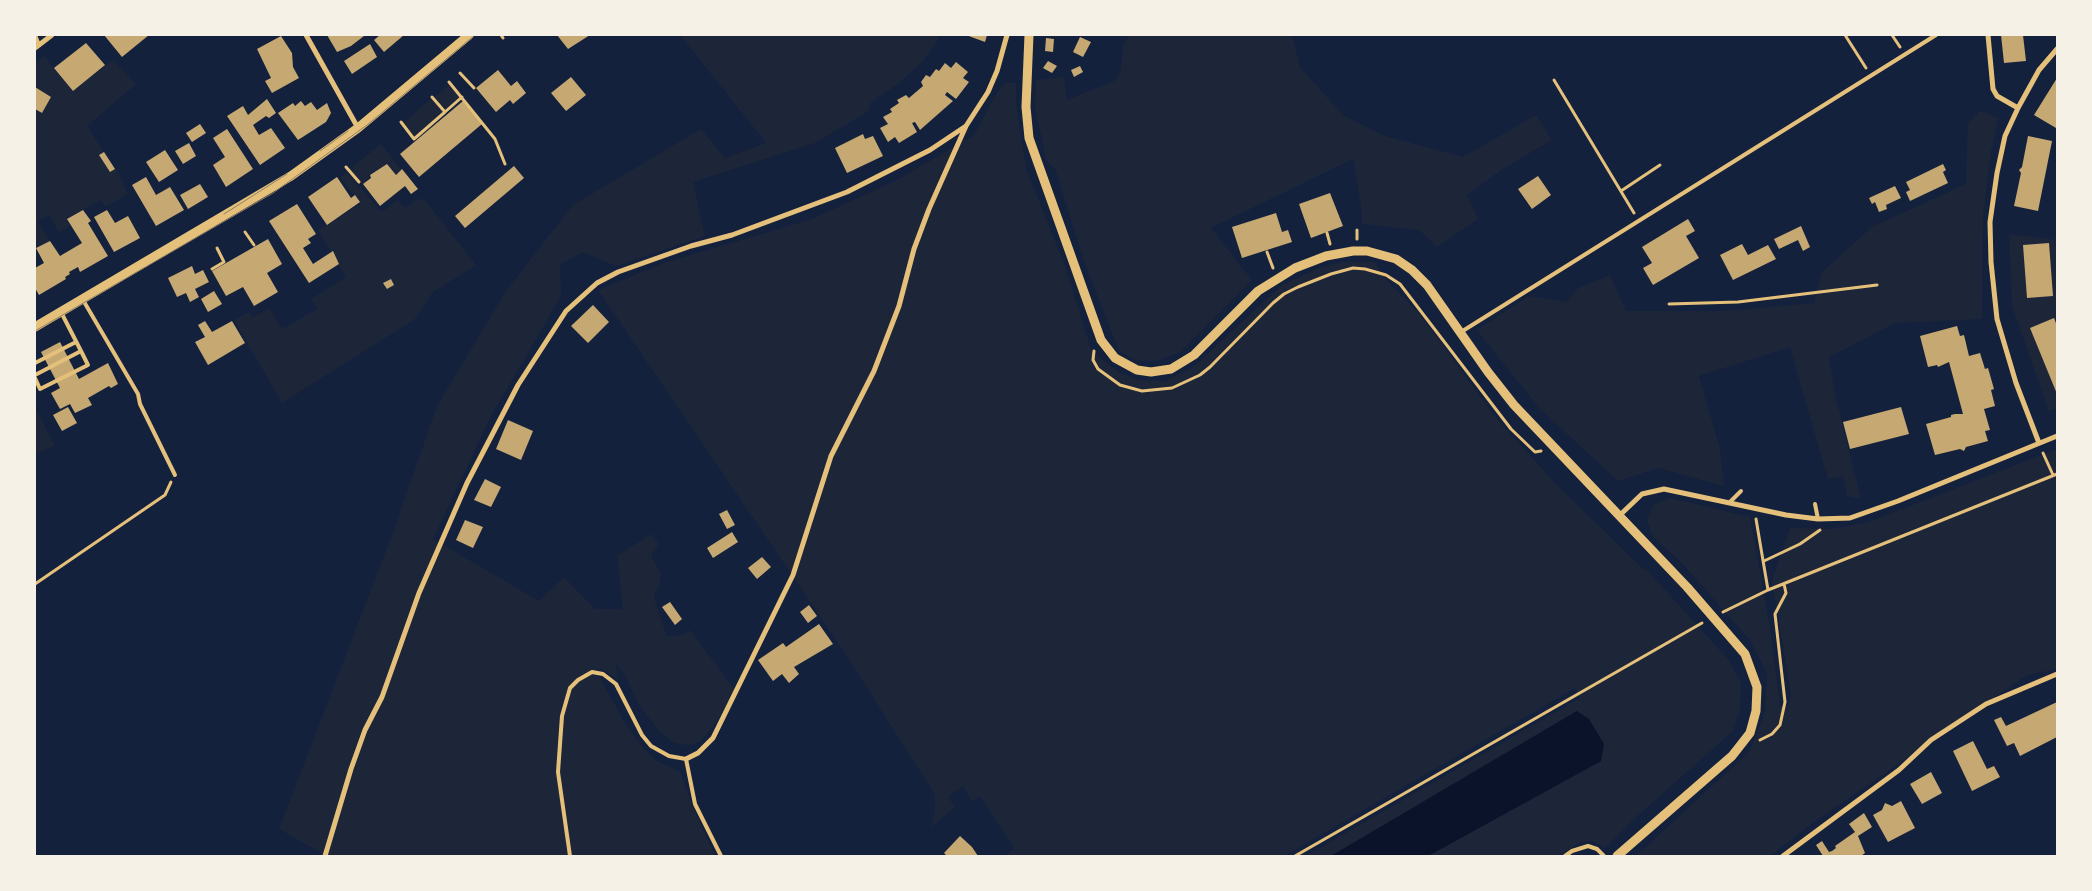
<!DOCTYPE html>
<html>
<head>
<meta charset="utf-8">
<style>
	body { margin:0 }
	#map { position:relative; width:2092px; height:891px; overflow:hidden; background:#14213d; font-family:Raleway,sans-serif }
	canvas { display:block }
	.frame { position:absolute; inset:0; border:36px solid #f6f1e7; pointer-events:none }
</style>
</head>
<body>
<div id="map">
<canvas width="2092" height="891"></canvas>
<div class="frame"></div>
</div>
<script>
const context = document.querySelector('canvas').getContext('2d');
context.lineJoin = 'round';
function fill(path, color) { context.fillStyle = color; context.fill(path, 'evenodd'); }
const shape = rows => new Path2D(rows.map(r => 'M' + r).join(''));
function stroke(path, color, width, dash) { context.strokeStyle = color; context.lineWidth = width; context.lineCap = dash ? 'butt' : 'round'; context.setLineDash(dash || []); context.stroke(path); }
const green = shape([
	[680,35,940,35,937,42,921,63,899,83,871,102,869,111,815,143,693,182,705,236,616,266,583,252,560,264,561,296,491,416,433,539,539,601,564,577,595,609,623,609,617,556,651,534,659,544,651,555,661,574,659,587,654,592,656,605,667,636,683,635,690,630,734,689,718,720,703,739,694,744,685,745,673,742,659,731,639,705,625,675,616,664,618,680,605,670,595,669,626,725,646,751,658,762,680,771,692,805,715,856,327,856,279,829,391,538,437,406,506,291,573,205,701,129,725,158,766,143],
	[1129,35,1292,35,1300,67,1343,115,1385,136,1463,157,1536,115,1552,140,1501,170,1467,195,1478,219,1437,247,1419,230,1362,224,1362,212,1353,159,1211,228,1252,280,1180,352,1157,361,1135,360,1119,351,1084,261,1055,169,1046,160,1035,106,1036,80,1064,77,1067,100,1116,80,1121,69,1123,46],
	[44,56,73,91,113,60,136,84,87,126,104,152,99,155,101,158,110,172,116,168,128,194,105,207,101,200,67,219,70,226,59,232,49,215,38,221,50,241,36,248,35,109,42,113,51,97,35,87,35,63],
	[1005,83,1016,83,1016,104,1026,168,1065,266,1092,352,1120,373,1139,380,1164,381,1192,368,1281,286,1316,269,1342,262,1375,262,1387,281,1419,313,1496,418,1556,484,1642,568,1646,569,1728,659,1741,683,1740,710,1733,731,1634,819,1605,848,1592,841,1581,842,1558,856,1428,856,1601,761,1577,711,1331,856,1306,856,1580,698,1575,688,1284,856,1006,856,1014,848,980,796,972,801,963,786,948,797,955,807,931,828,935,813,935,795,843,650,598,290,667,262,812,219,897,180,974,135,996,94],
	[450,84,461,97,446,110,435,97],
	[431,99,443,112,414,136,403,123],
	[1980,111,1999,118,1991,151,1983,215,1982,319,1895,323,1829,357,1835,394,1861,499,1847,496,1843,476,1828,479,1790,347,1699,376,1720,449,1724,486,1658,468,1618,481,1540,409,1477,330,1528,296,1567,302,1578,288,1610,275,1626,311,1725,311,1814,303,1821,273,1872,227,1966,184,1968,123],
	[381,144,401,169,396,174,387,164,368,175,370,177,362,184,350,169],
	[346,172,382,212,398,200,405,208,417,199,419,201,423,198,476,265,432,293,415,319,282,403,234,320,249,312,253,317,270,308,282,329,317,309,311,299,346,277,318,230,361,204,340,178],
	[2009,234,2057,240,2057,408,2049,411,2012,306],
	[35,408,55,446,35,454],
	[2057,449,2057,669,2027,675,1814,822,1770,856,1636,856,1749,752,1765,712,1767,673,1749,639,1680,561,1653,537,1647,520,1654,504,1670,498,1750,517,1770,627,1780,706,1788,707,1791,694,1772,581,1790,528,1832,529,1869,522]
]);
const water = shape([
	[1577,711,1589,719,1604,744,1601,761,1428,856,1331,856]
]);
const building = shape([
	[104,35,149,35,122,57],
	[327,35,363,35,364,36,351,46,337,52],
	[380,35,404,35,384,52,374,40],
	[557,35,590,35,568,49],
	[966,35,987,35,985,42],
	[2001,35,2023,35,2026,61,2004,63],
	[281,36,292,53,293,67,299,78,272,93,265,81,271,78,257,49],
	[1080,37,1091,42,1083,57,1073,52],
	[1046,38,1054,39,1053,52,1045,51],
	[86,43,105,65,73,91,54,68],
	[370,44,377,57,352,74,344,61],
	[1048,61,1057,66,1052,73,1043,68],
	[956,62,968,72,963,78,969,82,956,99,947,92,945,95,953,101,920,130,915,122,912,123,917,132,899,143,895,137,888,142,880,128,888,124,883,117,892,112,890,109,899,103,897,100,906,95,909,98,923,86,921,82,926,75,930,77,936,69,939,71,945,63,951,68],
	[1080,66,1083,72,1074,77,1071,70],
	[498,70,511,86,517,81,526,93,513,104,510,100,496,112,476,88],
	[571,77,586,95,566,111,551,93],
	[2057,78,2057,126,2056,128,2034,115],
	[35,87,51,97,42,113,35,109],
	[267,99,276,113,269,118,266,116,253,125,259,135,271,128,285,148,260,165,227,116,243,106,248,115],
	[301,101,305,106,311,102,317,110,327,103,331,113,326,122,298,140,278,113,293,103,295,106],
	[463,101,482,124,419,177,400,154],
	[200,124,206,133,192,142,186,133],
	[227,129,253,169,226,187,213,165,225,157,213,138],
	[863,134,865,139,873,136,883,156,847,173,835,148],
	[2028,136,2052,141,2038,211,2014,206,2021,173,2019,170,2022,167],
	[189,143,196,156,183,164,175,151],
	[165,150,178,170,159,182,146,162],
	[104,152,115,169,110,172,99,155],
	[387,164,396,175,402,169,418,189,411,194,405,186,380,206,363,184,371,178,370,175],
	[1943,164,1946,170,1943,172,1948,183,1910,201,1906,192,1910,190,1906,182],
	[514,166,524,178,465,228,455,216],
	[1538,176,1551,195,1532,209,1518,189],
	[146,177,156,195,170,187,184,210,156,226,132,185],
	[337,177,351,198,355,195,360,202,327,225,308,197],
	[200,184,208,197,188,209,180,195],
	[1895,186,1901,198,1886,205,1887,209,1879,212,1875,202,1872,204,1869,198],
	[1330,193,1343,226,1311,238,1299,204],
	[297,204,316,234,308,239,311,243,303,248,313,264,333,251,339,264,309,283,269,221],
	[83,210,91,221,88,223,108,256,80,272,78,267,69,272,70,274,65,277,66,279,39,295,35,288,35,268,44,263,36,248,50,241,60,256,82,243,67,219],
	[107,210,115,223,128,216,140,238,114,252,94,217],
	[1276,213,1282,232,1288,230,1292,242,1242,258,1232,227],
	[1688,219,1695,231,1686,236,1699,258,1653,285,1643,268,1652,263,1642,247],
	[1801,226,1810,247,1803,251,1798,240,1779,249,1774,239],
	[268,239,282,264,267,273,278,292,254,306,243,287,226,296,212,271],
	[2049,243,2053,296,2027,298,2023,245],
	[1742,244,1748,255,1768,245,1776,259,1733,280,1720,255],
	[192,266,195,274,203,270,209,282,195,289,199,297,190,302,186,293,177,297,168,278],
	[391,279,394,285,387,289,383,283],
	[214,291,222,304,208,312,201,299],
	[593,305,609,322,588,343,571,326],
	[2054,318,2057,326,2057,394,2030,328],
	[205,321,212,332,232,321,245,343,208,365,195,342,205,337,198,325],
	[1957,326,1960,336,1964,335,1969,356,1980,353,1985,369,1988,368,1994,389,1991,390,1995,406,1984,409,1990,430,1985,431,1988,441,1966,447,1964,451,1960,449,1935,455,1926,424,1951,417,1951,415,1955,414,1963,414,1949,362,1938,367,1937,365,1928,367,1920,336],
	[60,342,79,379,108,363,118,384,111,388,109,386,88,398,92,405,75,413,70,404,60,409,51,393,60,388,41,352],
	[68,407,77,423,62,431,53,415],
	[1901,407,1909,434,1850,449,1843,422],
	[508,420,533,431,521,460,496,449],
	[485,479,501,487,491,507,474,500],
	[727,510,735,525,727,529,719,514],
	[465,520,483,527,473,548,456,540],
	[732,532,738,542,713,558,707,548],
	[762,557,771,567,757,579,748,568],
	[670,602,682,619,675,625,662,607],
	[809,605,817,616,808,623,800,612],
	[819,624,833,644,794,667,799,674,789,683,782,674,773,681,758,660,783,643,786,647],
	[2057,702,2057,737,2020,756,2014,743,2007,746,1994,720,2001,717,2006,726],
	[1973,741,1987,769,1994,766,2000,777,1972,791,1953,751],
	[1931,772,1942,793,1922,804,1910,784],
	[1901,801,1915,828,1888,842,1873,815,1882,810,1885,803,1892,806],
	[1864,813,1872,827,1858,836,1865,853,1861,856,1823,856,1816,845,1822,841,1829,852,1832,851,1836,848,1835,846,1855,832,1849,824],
	[960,836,972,847,978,856,947,856,944,853]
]);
const path = shape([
	[501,35,503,38],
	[1845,35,1866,68],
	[1892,35,1900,47],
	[460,73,474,88],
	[1554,80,1634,213],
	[449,82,495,139,505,164],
	[432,97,445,112,462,97],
	[401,122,414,139,445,112],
	[346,167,359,182],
	[1621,191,1660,165],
	[245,232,254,245],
	[1327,233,1330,244],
	[1357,239,1357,230],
	[1267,252,1273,268],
	[212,269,224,262,217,248],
	[1669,304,1738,302,1877,285],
	[1094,351,1093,360,1098,369,1120,385,1142,391,1172,388,1200,375,1210,367,1273,303,1284,294,1298,287,1331,274,1353,268,1365,269,1386,275,1400,284,1511,429,1535,452,1541,451],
	[2043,453,2053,475],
	[1756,519,1768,590],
	[1764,561,1800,544,1820,530],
	[35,584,165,495,171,482],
	[1723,612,1768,590,2057,474],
	[1760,740,1772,734,1780,725,1785,702,1775,614,1786,593,1784,584],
	[1295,856,1702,623]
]);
const service = shape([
	[35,35,39,45],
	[83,300,138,394,140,404,175,475],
	[1461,332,1936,35],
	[35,363,76,342],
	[35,375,81,351,61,312],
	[35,378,40,389,88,365,81,351],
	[1729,503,1741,491],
	[1815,504,1818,519],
	[570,856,558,772,562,716,570,688,578,680,592,672,603,674,616,684,642,735,651,746,669,756,686,759,695,804,721,856],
	[1565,856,1572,851,1588,846,1597,849,1604,856]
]);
const minor = shape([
	[306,35,358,128],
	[1988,35,1993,89,1997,96,2018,108],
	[35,48,52,35],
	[2039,443,2016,383,1997,319,1991,262,1990,222,1997,173,2005,136,2018,108,2039,70,2057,49],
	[1620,515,1642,494,1664,489,1786,515,1818,519,1850,518,1898,501,2057,436],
	[686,759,698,753,713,738,793,575,831,456,874,371,899,306,914,249,929,209,966,126],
	[325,856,351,769,365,730,382,697,419,593,467,483,518,385,566,311,597,283,618,272,691,246,732,235,847,192,930,150,966,126,988,92,997,71,1007,35],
	[1783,856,1899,770,1931,740,1986,704,2057,674]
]);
const tertiary = shape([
	[1029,35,1026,107,1029,138,1101,340,1115,358,1137,370,1151,372,1171,369,1194,355,1258,291,1295,268,1326,256,1353,251,1367,251,1396,259,1412,270,1427,285,1488,372,1514,405,1687,587,1745,654,1757,687,1756,711,1750,733,1732,756,1617,856],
	[35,327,291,176,358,128,469,35]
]);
const tram = shape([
	[320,151,348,131],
	[224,214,287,174],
	[35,331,273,193,367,125,475,35]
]);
fill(green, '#1d2539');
fill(water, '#0b132b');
fill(building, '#c6a872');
stroke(path, '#e5c07b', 3);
stroke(service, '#e5c07b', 4);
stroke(minor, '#e5c07b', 5);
stroke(tertiary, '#e5c07b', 9);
stroke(tram, '#918062', 1);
</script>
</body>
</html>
